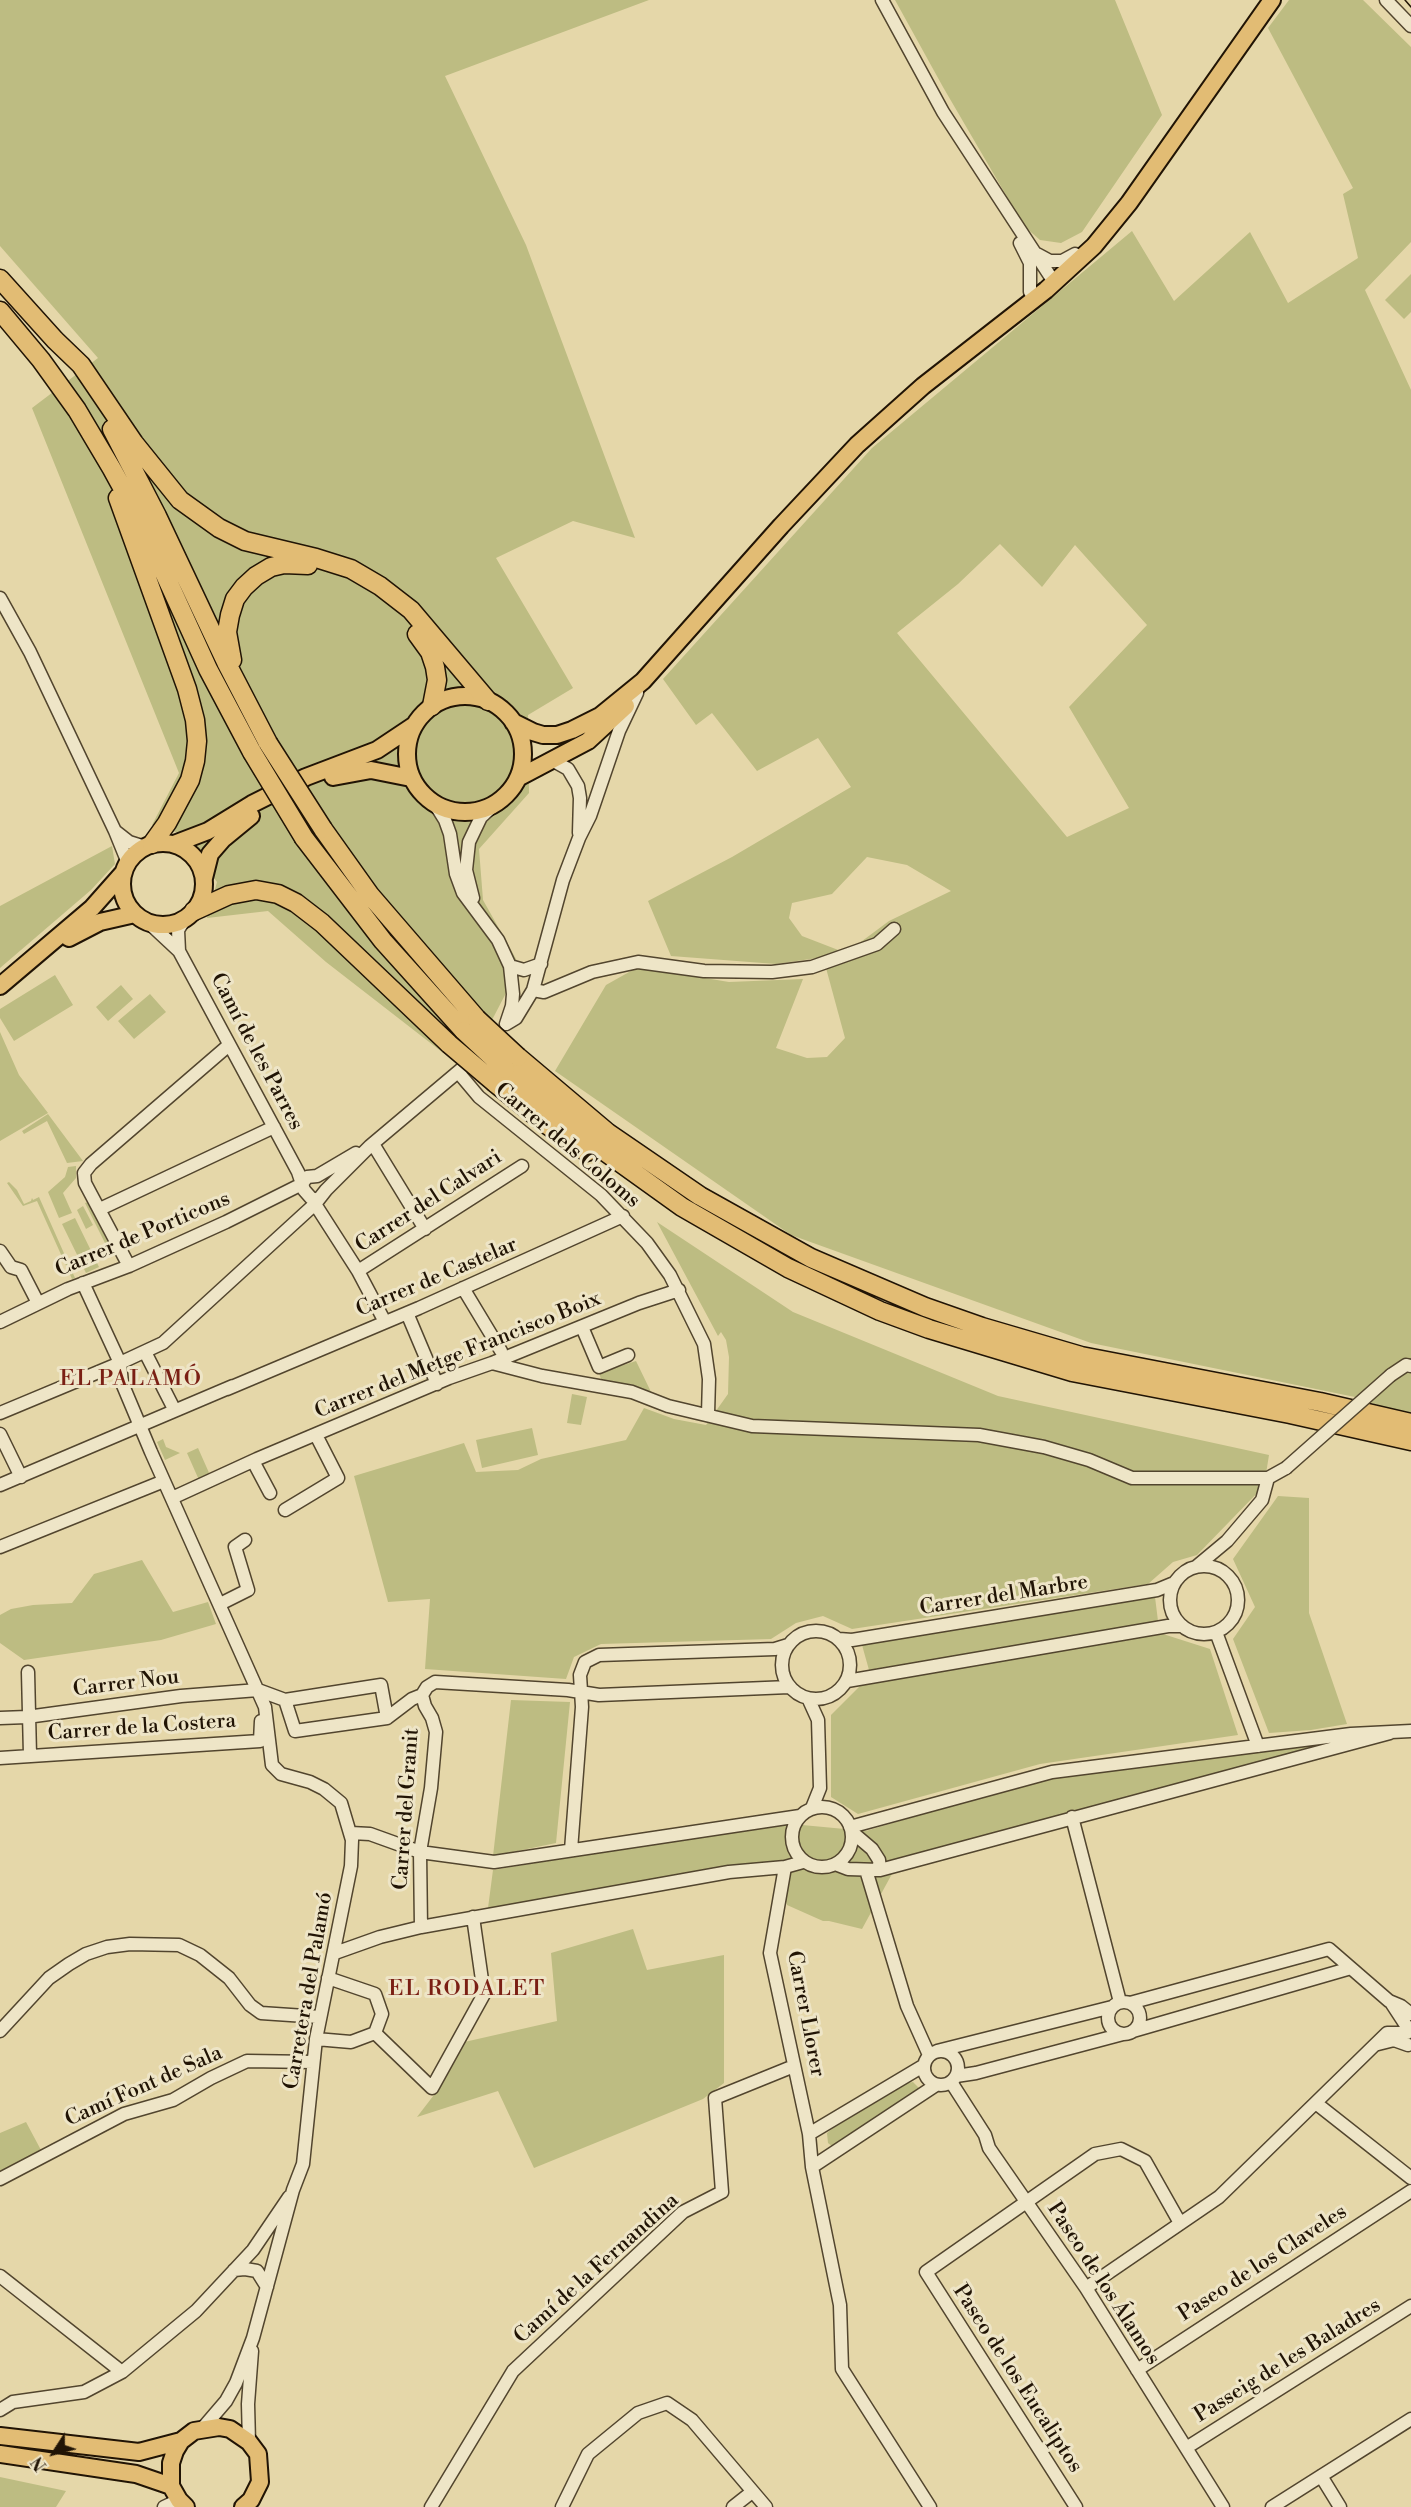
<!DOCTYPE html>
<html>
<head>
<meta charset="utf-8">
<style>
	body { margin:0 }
	#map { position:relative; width:1411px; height:2507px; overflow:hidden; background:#e5d7a9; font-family:"Libre Bodoni",serif }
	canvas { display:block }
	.north { position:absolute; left:24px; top:2423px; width:60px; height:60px; -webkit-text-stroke:4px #eee5c7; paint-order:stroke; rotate:234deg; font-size:16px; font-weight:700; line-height:24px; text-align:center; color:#211405 }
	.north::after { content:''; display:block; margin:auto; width:21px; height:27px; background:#211405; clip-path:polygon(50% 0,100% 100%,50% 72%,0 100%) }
</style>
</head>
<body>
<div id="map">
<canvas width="1411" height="2507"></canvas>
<div class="north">N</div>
</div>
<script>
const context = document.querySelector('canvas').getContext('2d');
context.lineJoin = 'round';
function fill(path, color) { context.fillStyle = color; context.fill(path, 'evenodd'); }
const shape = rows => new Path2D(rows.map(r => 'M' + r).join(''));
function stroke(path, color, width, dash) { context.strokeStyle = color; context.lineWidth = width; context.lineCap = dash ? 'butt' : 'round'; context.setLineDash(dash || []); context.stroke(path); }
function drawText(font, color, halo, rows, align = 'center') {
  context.font = font + ' "Libre Bodoni",serif'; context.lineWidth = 6; context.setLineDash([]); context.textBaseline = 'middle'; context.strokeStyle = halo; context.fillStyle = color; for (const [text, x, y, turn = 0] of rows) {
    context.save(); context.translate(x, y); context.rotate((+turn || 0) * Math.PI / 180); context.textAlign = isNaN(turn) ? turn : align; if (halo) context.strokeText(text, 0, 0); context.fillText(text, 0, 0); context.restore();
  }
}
const green = shape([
	[0,0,649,0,445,76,526,245,635,538,573,521,496,558,573,688,528,715,529,793,479,849,483,900,520,966,492,1020,442,1052,326,962,268,911,207,918,217,882,179,833,152,825,179,773,32,408,98,358,0,246],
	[895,0,1115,0,1162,115,1082,232,1061,243,1040,240,1024,226,943,87],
	[1289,0,1363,0,1411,47,1411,242,1365,290,1411,390,1411,1417,1355,1397,1091,1343,791,1235,555,1071,606,985,638,967,729,982,803,979,776,1048,807,1058,827,1057,845,1038,826,968,845,954,776,964,671,956,648,901,732,857,851,787,818,738,757,771,712,713,696,725,663,679,872,448,1132,231,1174,301,1250,232,1288,303,1358,258,1343,194,1353,188,1268,28],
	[1000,544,1042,587,1075,545,1147,625,1069,707,1129,808,1067,837,897,633,958,584],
	[867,857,907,865,951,891,889,921,846,953,802,936,789,918,792,903,832,894],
	[1411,274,1411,312,1404,319,1385,300],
	[112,846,115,864,91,890,0,968,0,906],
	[55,975,73,1005,14,1041,0,1018,0,1009],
	[121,985,133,999,108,1021,96,1007],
	[150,994,166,1012,134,1039,118,1021],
	[0,1032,19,1075,48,1113,0,1141],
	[48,1114,83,1161,67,1163,47,1121,24,1134,22,1131],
	[76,1166,76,1178,63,1193,72,1213,59,1218,48,1192,65,1177,68,1167],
	[9,1182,17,1190,24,1204,31,1201,32,1198,33,1200,39,1197,75,1278,72,1279,37,1201,23,1206,7,1183],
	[88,1202,112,1250,109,1251,85,1203],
	[83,1206,93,1225,86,1229,77,1210],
	[75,1218,99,1267,86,1273,62,1224],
	[657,1222,793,1312,998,1396,1269,1455,1264,1486,1197,1555,1173,1562,1148,1584,852,1629,823,1616,796,1623,771,1639,601,1644,574,1657,566,1679,425,1669,430,1599,388,1602,354,1476,464,1443,476,1472,518,1470,541,1459,626,1440,644,1408,674,1419,706,1425,728,1394,729,1357,726,1340,721,1332,718,1336],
	[636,1361,652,1394,601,1379,599,1373],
	[572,1394,587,1397,581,1425,567,1423],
	[532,1428,538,1455,482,1468,476,1440],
	[163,1439,166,1447,180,1453,165,1460,157,1442],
	[198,1448,210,1475,199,1480,187,1453],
	[1278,1496,1309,1498,1309,1613,1347,1724,1311,1730,1269,1733,1233,1639,1255,1607,1233,1559],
	[142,1560,173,1612,208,1602,216,1624,161,1640,24,1660,0,1643,0,1615,11,1609,33,1605,72,1603,94,1574],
	[1155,1597,1158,1621,869,1670,862,1645],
	[1163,1634,1210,1649,1238,1735,1040,1764,858,1814,831,1797,831,1715,861,1685],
	[511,1700,570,1702,556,1843,493,1856],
	[1316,1745,893,1872,862,1929,829,1921,823,1921,787,1905,776,1863,488,1908,493,1870,781,1823,866,1831,1057,1774],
	[633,1929,647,1970,724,1955,724,2083,703,2099,534,2168,498,2091,417,2117,437,2091,460,2043,557,2021,551,1953],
	[913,2082,920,2089,833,2147,828,2143,827,2133,833,2128,907,2083],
	[26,2122,42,2152,0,2174,0,2133],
	[0,2477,66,2491,56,2507,0,2507]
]);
const minor = shape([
	[882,0,943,112,1050,276],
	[1386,0,1411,26],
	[1020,243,1030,263,1030,292],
	[1037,254,1050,261,1062,261,1075,254],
	[0,598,30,652,115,831,128,863],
	[552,760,568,769,578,786,580,798,579,833],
	[435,804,445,820,450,834,456,874,463,893,498,940,510,966,513,994,512,1006,506,1024],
	[115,831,129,842,145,847],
	[473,898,466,870,469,842,481,817,494,805],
	[149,923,179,951,298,1172,304,1190,311,1198,318,1200],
	[179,951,178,930,185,919],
	[510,966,524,970,541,964],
	[533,990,544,992,592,972,638,962,704,971,772,972,812,967,877,944,894,929],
	[506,1024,516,1018,533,990,563,880,579,838,590,816,619,731,637,693],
	[458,1072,479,1097,601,1195,647,1243,670,1275,704,1344,709,1379,708,1414],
	[373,1144,425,1229],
	[315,1204,358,1271,385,1322],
	[100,1209,274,1127],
	[0,1251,11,1267,21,1270,38,1303],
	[129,1266,85,1183,84,1173,91,1164,229,1045],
	[358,1271,522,1166],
	[83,1283,120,1363,122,1383,151,1452,265,1707,272,1765,281,1774,310,1782,324,1789,341,1803,352,1840,351,1866,316,2039,303,2164,293,2190,253,2338,236,2383,226,2401,202,2429],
	[463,1288,501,1351],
	[407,1313,437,1384],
	[0,1322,68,1289,129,1266,226,1222,302,1184,307,1177,317,1176,356,1153],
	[582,1327,599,1367,628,1355],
	[145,1352,173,1407],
	[492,1363,542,1376,632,1392,668,1406,752,1426,979,1435,1044,1447,1089,1460,1132,1478,1268,1478,1286,1468],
	[1391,1375,1406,1365,1411,1366],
	[227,1389,419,1308,623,1216],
	[0,1413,120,1363,163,1343,315,1204,326,1190,370,1146,465,1066],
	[0,1434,21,1477],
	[253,1461,270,1493],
	[0,1485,233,1386],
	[172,1498,257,1459,449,1378,492,1363,639,1303,679,1290],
	[285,1510,338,1478,316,1435],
	[0,1547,164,1481],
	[1197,1566,1227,1541,1262,1500,1268,1478],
	'1170 1600a34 34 0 1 1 68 0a34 34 0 1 1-68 0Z',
	[220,1604,248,1590,235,1547,245,1540],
	'782 1665a34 34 0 1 1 68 0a34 34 0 1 1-68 0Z',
	[1216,1632,1258,1746],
	[839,1639,852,1640,1157,1590,1174,1583],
	[28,1672,30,1755],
	[847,1681,1168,1626,1182,1626],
	[422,1695,427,1687,435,1682,568,1690,599,1695,789,1687],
	[808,1698,818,1720,820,1788,812,1808],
	[285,1700,381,1685,387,1718],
	[0,1718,27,1717,181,1696,258,1690,285,1700,295,1731,387,1718,412,1699,422,1695],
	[0,1758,260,1741,261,1721],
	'792 1837a30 30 0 1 1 60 0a30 30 0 1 1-60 0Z',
	[1072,1817,1120,2002],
	[850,1827,1052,1772,1351,1734,1411,1731],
	[852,1832,872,1849,879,1860,880,1870],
	[351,1833,370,1834,420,1852,494,1862,800,1816],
	[571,1850,582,1707,580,1675,585,1662,599,1655,775,1649,788,1645],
	[835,1864,848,1869,880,1870,1390,1733],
	[785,1867,770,1953,809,2134,812,2167,840,2305,842,2369,930,2507],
	[866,1870,907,2006,929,2055],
	[421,1927,420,1852,431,1788,436,1732,432,1718,425,1706,422,1695],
	[335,1953,380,1937,421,1927,729,1872,785,1867,803,1862],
	'1108 2018a16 16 0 1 1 32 0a16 16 0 1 1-32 0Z',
	[1130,2003,1329,1949,1389,2001,1401,2006,1411,2014],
	[1392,2004,1409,2030],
	[0,2031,49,1978,69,1964,86,1954,107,1947,130,1944,179,1945,200,1955,229,1978,250,2005,261,2013,320,2017],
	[1133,2031,1351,1968],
	[375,2033,432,2088,484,1994,473,1917],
	[316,2039,351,2042,375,2033,382,2014,375,1994,328,1978],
	[1378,2044,1394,2040,1408,2045],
	'924 2068a17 17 0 1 1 34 0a17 17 0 1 1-34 0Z',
	[937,2051,1112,2007],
	[956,2076,976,2073,1123,2034],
	[951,2082,985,2135,989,2148,1086,2288,1223,2507],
	[1317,2104,1411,2178],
	[809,2134,923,2066],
	[812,2167,936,2085],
	[0,2179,124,2114,173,2100,211,2078,247,2061,313,2062],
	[234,2270,245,2269,257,2271,267,2287],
	[0,2276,122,2372],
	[1086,2288,1219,2197,1387,2033,1407,2033],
	[1137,2370,1411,2191],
	[0,2410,13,2402,84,2392,122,2372,196,2311,253,2250,289,2197],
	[249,2442,248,2404,252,2351],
	[1186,2448,1411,2306],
	[1321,2476,1340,2507],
	[164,2507,179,2500],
	[431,2507,513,2371,683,2212,722,2192,715,2098,794,2066],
	[562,2507,588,2454,638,2413,667,2403,692,2420,766,2507],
	[733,2507,752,2492],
	[1076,2507,926,2272,1095,2154,1121,2149,1145,2161,1180,2223],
	[1272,2507,1411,2419]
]);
const major = shape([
	'407 754a58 58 0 1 1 116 0a58 58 0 1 1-116 0Z',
	[513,722,533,732,543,735,557,735,572,730,600,716,643,681,781,526,857,445,923,386,1046,290,1094,246,1129,203,1272,0],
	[333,777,371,770,411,778],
	[518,778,588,741,626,706],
	'122 884a41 41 0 1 1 82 0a41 41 0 1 1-82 0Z',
	[174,844,208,831,252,804,306,777,377,750,413,726],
	[204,878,210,854,223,839,251,816],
	[69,938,100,922,135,914],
	[0,986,92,908,123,873],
	[0,2436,139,2452,181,2441],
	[0,2454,136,2474,171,2486],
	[186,2507,179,2500,171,2486,171,2463,175,2451,181,2441,194,2431,219,2427,230,2429,249,2442,258,2454,260,2482,251,2500,243,2507]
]);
const highway = shape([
	[0,279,55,340,81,365,134,443,180,500,219,528,245,541,316,558,351,569,380,586,411,610,488,701],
	[0,311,41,360,77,410,112,469,141,522,208,669,252,752],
	[112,429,157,516,226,662,268,743],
	[118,498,187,689,195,720,197,741,195,761,190,780,167,823,152,844],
	[417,634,430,652,435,667,437,680,432,706],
	[232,660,227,632,230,615,235,599,244,587,256,576,271,567,284,564,308,565],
	[323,829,370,895,477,1019],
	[304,838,383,941,464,1031],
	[194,911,229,895,256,890,278,894,296,903,322,923,449,1044],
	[518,1057,608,1133,700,1196,811,1258,925,1307,982,1327,1081,1356,1320,1402,1411,1423],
	[505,1069,590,1141,682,1207,788,1268,880,1311,929,1329,1072,1372,1290,1414,1411,1441],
	[495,1083,546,1124,587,1152]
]);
const tram = shape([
	[1405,0,1411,7]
]);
const minorBridge = shape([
	[1286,1468,1391,1375]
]);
const highwayBridge = shape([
	[268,743,323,829],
	[252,752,304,838],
	[477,1019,518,1057],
	[464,1031,505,1069],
	[449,1044,495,1083]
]);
const streetNames = [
	["Camí de les Parres",256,1052,62],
	["Carrer dels Coloms",567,1146,40],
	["Carrer del Calvari",429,1202,-33],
	["Carrer de Porticons",143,1235,-23],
	["Carrer de Castelar",437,1278,-23],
	["Carrer del Metge Francisco Boix",458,1356,-22],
	["Carrer del Marbre",1004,1596,-9],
	["Carrer Nou",126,1684,-7],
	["Carrer de la Costera",142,1728,-4],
	["Carrer del Granit",407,1809,-86],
	["Carretera del Palamó",309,1991,-80],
	["Carrer Llorer",805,2014,79],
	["Camí Font de Sala",144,2087,-24],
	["Paseo de los Claveles",1263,2264,-33],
	["Camí de la Fernandina",597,2269,-42],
	["Paseo de los Álamos",1103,2284,57],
	["Passeig de les Baladres",1288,2361,-32],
	["Paseo de los Eucaliptos",1017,2379,57]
];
const neighbourhoodNames = [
	["EL PALAMÓ",131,1380],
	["EL RODALET",467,1990]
];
fill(green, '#bdbc82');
stroke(minor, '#52452e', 15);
stroke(major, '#211405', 20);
stroke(highway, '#211405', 21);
stroke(minor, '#eee5c7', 12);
stroke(major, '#e2bc74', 16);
stroke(highway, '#e2bc74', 18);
stroke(tram, '#211405', 1.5);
stroke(minorBridge, '#52452e', 15, []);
stroke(highwayBridge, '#211405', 21, []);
stroke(minorBridge, '#eee5c7', 12);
stroke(highwayBridge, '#e2bc74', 18);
drawText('21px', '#211405', '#eee5c7', streetNames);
context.letterSpacing = '1.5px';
drawText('22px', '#7a1f14', '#eee5c7', neighbourhoodNames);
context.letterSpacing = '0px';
</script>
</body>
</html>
